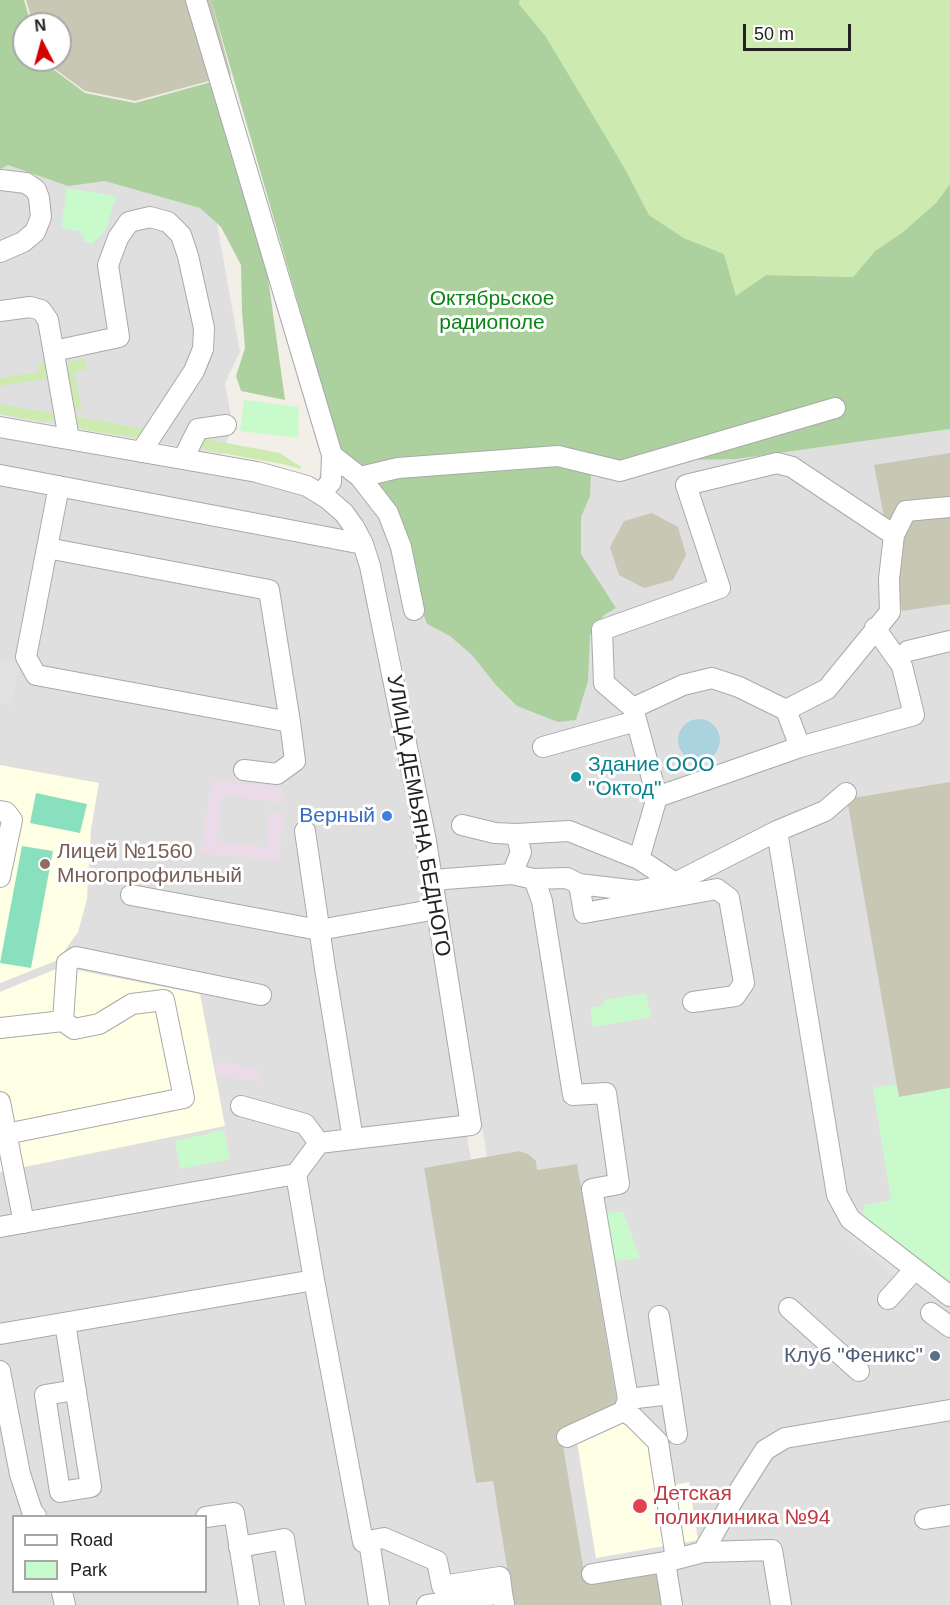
<!DOCTYPE html>
<html>
<head>
<meta charset="utf-8">
<style>
	body { margin:0 }
	#map { position:relative; width:950px; height:1605px; overflow:hidden; background:#f2efe9; font-family:Arial,sans-serif }
	canvas { display:block }
	.legend { position:absolute; left:12px; top:1515px; width:195px; height:78px; box-sizing:border-box; background:#fff; border:2px solid #a7a7a7; margin:0; padding:8px 10px; list-style:none; font-size:18px; color:#222 }
	.legend li { display:flex; align-items:center; gap:12px; height:30px }
	.legend b { width:30px; border:2px solid #a7a7a7 }
	.north { position:absolute; left:12px; top:12px; width:60px; height:60px; box-sizing:border-box; background:#fff; border:2px solid #a7a7a7; border-radius:50%; rotate:354deg; font-size:16px; font-weight:700; line-height:24px; text-align:center; color:#222 }
	.north::after { content:''; display:block; margin:auto; width:21px; height:27px; background:#d40000; clip-path:polygon(50% 0,100% 100%,50% 72%,0 100%) }
	.scale { position:absolute; left:743px; top:24px; width:108px; height:27px; box-sizing:border-box; border:3px solid #222; border-top:0; padding-left:8px; font-size:18px; line-height:21px; white-space:nowrap; color:#222; -webkit-text-stroke:4px #fff; paint-order:stroke }
</style>
</head>
<body>
<div id="map">
<canvas width="950" height="1605"></canvas>
<ul class="legend">
<li><b style="height:8px;background:#fff"></b>Road</li>
<li><b style="height:16px;background:#c8facc"></b>Park</li>
</ul>
<div class="north">N</div>
<div class="scale">50 m</div>
</div>
<script>
const context = document.querySelector('canvas').getContext('2d');
context.lineJoin = 'round';
function fill(path, color) { context.fillStyle = color; context.fill(path, 'evenodd'); }
const shape = rows => new Path2D(rows.map(r => 'M' + r).join(''));
function stroke(path, color, width, dash) { context.strokeStyle = color; context.lineWidth = width; context.lineCap = dash ? 'butt' : 'round'; context.setLineDash(dash || []); context.stroke(path); }
function drawText(font, color, halo, rows, align = 'center') {
  context.font = font + ' Arial,sans-serif'; context.lineWidth = 6; context.setLineDash([]); context.textBaseline = 'middle'; context.strokeStyle = halo; context.fillStyle = color; for (const [text, x, y, turn = 0] of rows) {
    context.save(); context.translate(x, y); context.rotate((+turn || 0) * Math.PI / 180); context.textAlign = isNaN(turn) ? turn : align; if (halo) context.strokeText(text, 0, 0); context.fillText(text, 0, 0); context.restore();
  }
}
const residential = shape([
	[0,155,213,202,240,352,225,383,233,427,221,454,0,415],
	[950,429,950,1605,663,1605,657,1573,586,1583,561,1433,577,1164,537,1170,519,1151,487,1157,436,842,410,703,381,565,374,541,364,522,336,490,318,479,325,462,736,459],
	[0,438,282,487,304,494,323,506,347,532,356,548,397,734,426,895,471,1160,424,1168,476,1482,493,1480,513,1605,0,1605],
	[14,1516,206,1516,206,1592,14,1592]
]);
const industrial = shape([
	[212,779,283,788,282,803,223,795,216,841,267,847,269,813,283,814,279,861,200,853],
	[217,1062,261,1069,259,1081,215,1075]
]);
const education = shape([
	[0,765,99,783,91,829,87,899,78,932,58,960,0,983],
	[61,967,200,994,225,1126,0,1172,0,992],
	[633,1417,673,1485,689,1482,698,1540,596,1558,577,1442]
]);
const construction = shape([
	[26,0,211,0,231,75,135,101,85,91,44,61,60,60,60,24,33,24],
	[950,453,950,604,902,611,874,465],
	[652,513,678,527,686,555,673,580,644,588,619,575,610,547,624,521],
	[950,782,950,1088,899,1097,847,799],
	[519,1151,528,1154,536,1161,537,1170,577,1164,617,1402,561,1433,586,1583,658,1573,663,1605,513,1605,493,1481,476,1483,424,1168]
]);
const grass = shape([
	[520,0,950,0,950,184,936,203,903,232,875,251,853,277,766,275,736,297,724,254,684,238,649,215,625,169,519,4],
	[85,358,87,369,74,372,82,411,75,410,67,366,70,361],
	[47,363,48,375,46,379,0,386,0,378,39,372,38,365],
	[0,404,57,414,52,420,42,422,0,414],
	[74,416,149,430,140,436,133,437,89,431,78,427],
	[199,438,280,453,301,467,300,469,287,465,206,450,199,445]
]);
const forest = shape([
	[0,0,24,0,31,24,24,24,24,60,41,60,85,93,135,103,211,82,266,263,285,400,241,391,236,376,245,348,242,311,241,265,221,227,200,208,105,181,68,186,8,165,0,169],
	[211,0,520,0,519,4,546,37,625,169,649,215,684,238,724,254,736,296,766,275,853,277,875,251,903,232,936,203,950,184,950,429,736,459,597,462,591,474,590,496,581,517,581,554,616,608,604,615,590,635,588,681,576,720,558,722,517,706,496,685,472,655,450,636,427,624,378,487,325,462,328,407]
]);
const park = shape([
	[67,188,116,196,106,230,92,244,83,241,85,237,79,231,61,228],
	[244,400,299,407,298,438,240,431],
	[646,993,651,1017,593,1027,590,1008,604,1005,604,1000],
	[896,1084,899,1097,950,1088,950,1296,862,1218,864,1205,891,1200,873,1088],
	[224,1130,230,1159,180,1169,175,1141],
	[623,1211,640,1258,609,1262,602,1214]
]);
const pitch = shape([
	[36,793,87,804,80,833,30,823],
	[22,846,53,851,31,968,0,963]
]);
const parking = shape([
	[0,659,19,663,11,705,0,703],
	[854,1223,910,1265,897,1279,844,1233]
]);
const water = shape([
	'678 740a21 21 0 1 1 42 0a21 21 0 1 1-42 0Z'
]);
const minor = shape([
	[196,0,332,455,360,477,388,513,401,547,414,610],
	[0,180,26,183,36,190,39,198,41,217,35,232,23,242,0,252],
	[0,311,30,307,41,310,48,320,69,439],
	[54,351,119,337,108,265,118,238,129,222,150,217,168,222,181,235,188,256,204,328,203,349,194,371,141,452],
	[0,427,257,472,307,486,328,499,344,513,354,527,363,544,370,566,426,841,471,1125,319,1143,296,1174,314,1280,363,1542,384,1538,437,1561,442,1586,500,1577,502,1593],
	[183,459,198,429,226,425],
	[0,475,363,544],
	[360,477,398,468,558,456,620,471,835,408],
	[320,494,331,482,332,455],
	[47,548,269,590,290,722,36,675,26,657,47,548,59,486],
	[908,651,950,641],
	[633,708,683,685,712,678,739,687,786,710],
	[543,747,636,721],
	[800,747,786,710,827,689,890,612,889,579,894,535,906,511,950,507],
	[244,770,277,774,295,761,290,722],
	[657,797,633,708,604,683,602,630,720,588,686,485,777,463,792,467,894,535],
	[0,811,6,812,12,820,0,877],
	[462,825,495,833,516,834,569,831,639,859,675,883],
	[305,831,325,968,353,1139],
	[777,831,825,811,846,793],
	[639,859,657,797,800,747,914,715,902,666,875,628],
	[512,874,521,852,516,834],
	[534,879,567,878,579,884,584,913,717,889,729,898,744,983,735,996,693,1002],
	[433,882,445,879,512,874,534,879,542,901,573,1095,606,1093,619,1184,592,1189,628,1399,624,1411,567,1437],
	[579,884,638,891,675,883,777,831,837,1195,850,1219,950,1296],
	[131,895,319,930,437,909],
	[0,1028,63,1021,67,963,76,957,261,995],
	[0,1102,24,1223],
	[241,1106,305,1124,319,1143],
	[6,1134,184,1098,164,1000,132,1004,99,1024,74,1029,63,1021],
	[0,1227,296,1174],
	[888,1299,915,1269],
	[789,1308,859,1371],
	[931,1313,950,1327],
	[659,1316,677,1434],
	[65,1323,91,1487,60,1492,45,1395,76,1390],
	[0,1334,314,1280],
	[0,1371,20,1474,32,1511,36,1516],
	[628,1399,671,1394],
	[624,1411,633,1417,658,1442,676,1559],
	[206,1517,234,1513,249,1605],
	[925,1519,950,1515],
	[369,1541,379,1605],
	[239,1547,284,1539,295,1605],
	[703,1552,772,1550,781,1605],
	[665,1562,672,1605],
	[592,1574,665,1562,703,1552,730,1505,765,1450,785,1438,950,1410],
	[62,1592,65,1605],
	[427,1605,502,1593,504,1604]
]);
const markers = [
	[576,777,6,"#0f9aa8"],
	[387,816,6,"#3f7fe0"],
	[45,864,6,"#8d6e63"],
	[935,1356,6,"#5c6f8a"],
	[640,1506,8,"#e0444e"]
];
const parkNames = [
	["Октябрьское",492,299],
	["радиополе",492,323]
];
const cultureNames = [
	["Здание ООО",588,765],
	["\"Октод\"",588,789]
];
const shopNames = [
	["Верный",375,816]
];
const streetNames = [
	["УЛИЦА ДЕМЬЯНА БЕДНОГО",418,816,80]
];
const educationNames = [
	["Лицей №1560",57,852],
	["Многопрофильный",57,876]
];
const serviceNames = [
	["Клуб \"Феникс\"",923,1356]
];
const healthNames = [
	["Детская",654,1494],
	["поликлиника №94",654,1518]
];
fill(residential, '#e0dfdf');
fill(industrial, '#ebdbe8');
fill(education, '#ffffe5');
fill(construction, '#c7c7b4');
fill(grass, '#cdebb0');
fill(forest, '#add19e');
fill(park, '#c8facc');
fill(pitch, '#88e0be');
fill(parking, '#e2e2e2');
fill(water, '#aad3df');
stroke(minor, '#a9a9a9', 22);
stroke(minor, '#fff', 20);
for (const [x, y, r, color] of markers) { const dot = new Path2D(); dot.arc(x, y, r, 0, 2 * Math.PI); context.fillStyle = color; context.fill(dot); stroke(dot, '#fff', 2); }
drawText('21px', '#0c8416', '#fff', parkNames);
drawText('21px', '#0d838f', '#fff', cultureNames, 'left');
drawText('21px', '#366cbe', '#fff', shopNames, 'right');
drawText('21px', '#222', '#fff', streetNames);
drawText('21px', '#785e54', '#fff', educationNames, 'left');
drawText('21px', '#4e5e75', '#fff', serviceNames, 'right');
drawText('21px', '#be3a42', '#fff', healthNames, 'left');
</script>
</body>
</html>
